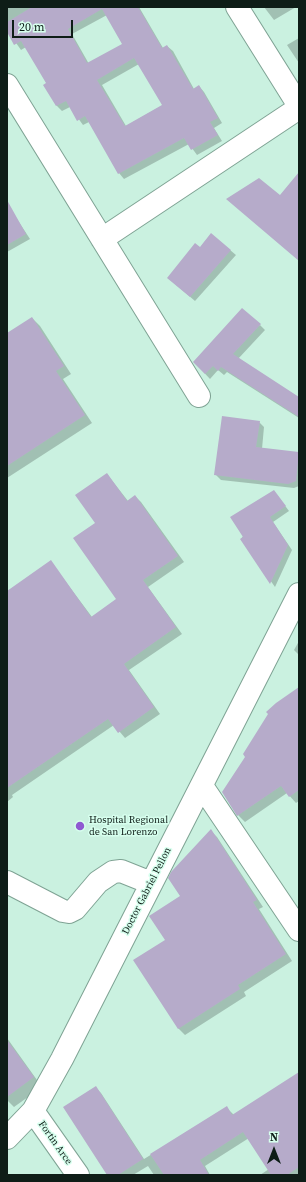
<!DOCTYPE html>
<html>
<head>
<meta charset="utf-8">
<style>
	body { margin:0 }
	#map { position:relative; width:306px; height:1182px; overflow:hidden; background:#caf1e0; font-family:"Source Serif 4",serif }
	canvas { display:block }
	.frame { position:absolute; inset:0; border:8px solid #0e1d17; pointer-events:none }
	.north { position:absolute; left:254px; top:1130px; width:40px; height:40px; -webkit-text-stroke:3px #d7ffee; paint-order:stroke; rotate:0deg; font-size:11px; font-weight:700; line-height:16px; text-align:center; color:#0e1d17 }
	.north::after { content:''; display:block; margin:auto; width:14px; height:18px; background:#0e1d17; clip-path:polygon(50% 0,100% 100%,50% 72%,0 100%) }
	.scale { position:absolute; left:12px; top:20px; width:61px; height:18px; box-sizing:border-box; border:2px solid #0e1d17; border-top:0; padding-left:5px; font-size:12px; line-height:14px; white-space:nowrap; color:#0e1d17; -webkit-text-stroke:3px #d7ffee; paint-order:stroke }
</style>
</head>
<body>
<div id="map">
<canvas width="306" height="1182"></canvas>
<div class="frame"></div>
<div class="north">N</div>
<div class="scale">20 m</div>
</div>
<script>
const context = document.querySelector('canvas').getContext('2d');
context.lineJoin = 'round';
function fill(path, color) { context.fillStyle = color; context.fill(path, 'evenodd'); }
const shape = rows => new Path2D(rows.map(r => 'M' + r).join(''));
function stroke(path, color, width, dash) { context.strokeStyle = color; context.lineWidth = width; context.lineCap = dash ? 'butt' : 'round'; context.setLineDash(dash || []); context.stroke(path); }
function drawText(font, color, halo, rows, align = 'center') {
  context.font = font + ' "Source Serif 4",serif'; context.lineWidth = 3; context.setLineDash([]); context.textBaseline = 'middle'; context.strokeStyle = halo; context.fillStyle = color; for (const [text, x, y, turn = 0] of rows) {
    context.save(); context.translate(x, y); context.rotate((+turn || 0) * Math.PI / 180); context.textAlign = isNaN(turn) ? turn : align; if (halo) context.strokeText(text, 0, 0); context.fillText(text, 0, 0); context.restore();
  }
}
const shadow = shape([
	[7,7,139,7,163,48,167,46,173,51,194,89,199,86,204,92,222,123,214,128,222,141,197,155,189,144,124,179,119,173,89,122,83,125,70,107,62,111,57,106,45,85,47,84,26,47,21,50,7,30],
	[107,15,123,44,89,64,72,34],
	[139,64,163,105,126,126,102,85],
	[264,7,296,7,274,20],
	[299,38,299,63,287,45],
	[17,219,30,239,7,252,7,224],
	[211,234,236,255,195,301,168,278,200,248],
	[32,318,40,326,71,374,63,379,92,423,7,478,7,334],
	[260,325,265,330,238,359,299,399,299,418,227,372,224,375,218,370,210,379,194,362],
	[259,422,264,427,262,449,299,453,299,486,294,488,221,480,216,475],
	[107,474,128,501,135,496,141,502,184,562,148,587,182,634,129,670,160,714,125,738,114,725,12,795,13,797,7,802,7,592,51,562,92,617,117,599,96,523],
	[274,491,289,511,273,522,292,550,275,587,241,539],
	[299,641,299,655,294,650],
	[299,692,299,801,296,803,287,793,245,822,238,815],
	[211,831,217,837,263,907,259,909,292,961,244,992,246,996,185,1035,178,1028,166,941,182,896],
	[7,1038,42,1087,14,1107,7,1100],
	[299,1073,299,1175,260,1175,269,1169,249,1138,205,1166,210,1175,154,1175,148,1166,133,1175,108,1175,96,1088,101,1093,144,1159,227,1108,234,1115]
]);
const building = shape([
	[32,7,138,7,162,48,167,45,193,89,199,85,218,118,210,122,218,135,191,150,184,138,118,174,85,116,77,121,66,101,56,106,43,85,46,83,21,41,14,45,7,32,7,22],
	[102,9,122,44,87,63,68,29],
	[134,58,162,105,125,126,97,80],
	[299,172,299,261,226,199,259,178,280,195],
	[7,200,26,234,7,245],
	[211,233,231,250,190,297,167,278,195,243,200,247],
	[242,308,261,324,233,354,299,397,299,417,221,367,218,371,213,366,205,374,193,362],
	[32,317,64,366,56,371,85,415,7,466,7,333],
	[222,416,260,421,256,447,299,452,296,481,288,484,214,475],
	[107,473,127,501,135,495,178,556,143,580,176,627,124,664,154,707,118,733,108,719,7,788,7,591,51,560,91,617,116,599,73,538,95,523,75,495],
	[274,490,286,506,270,517,288,545,270,584,240,539,243,537,230,517],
	[299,687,299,790,289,797,281,786,237,816,222,792,245,757,243,754,268,714,266,712,276,703],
	[211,829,257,900,253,902,286,954,238,985,240,989,178,1029,133,960,165,940,149,916,180,896,168,878,171,872],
	[7,1040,34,1077,7,1097],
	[299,1072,299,1167,287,1175,271,1175,243,1132,200,1160,209,1175,164,1175,150,1154,227,1106,232,1115],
	[96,1086,143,1159,118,1175,107,1175,63,1107]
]);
const minor = shape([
	[237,7,299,106],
	[7,85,199,396],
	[102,239,299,108],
	[202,786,299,930],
	[7,882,63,911,69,912,75,909,98,882,113,872,121,871,151,883],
	[33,1111,78,1175],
	[7,1138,33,1111,62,1059,299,594]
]);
const markers = [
	[80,826,5,"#8f59d1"]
];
const poiNames = [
	["Hospital Regional",89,820],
	["de San Lorenzo",89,832]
];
const streetNames = [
	["Doctor Gabriel Pellon",147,891,-63],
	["Fortin Arce",55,1143,55]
];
fill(shadow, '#0003');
fill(building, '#b6abca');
stroke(minor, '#7fa394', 24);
stroke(minor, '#fff', 22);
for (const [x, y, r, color] of markers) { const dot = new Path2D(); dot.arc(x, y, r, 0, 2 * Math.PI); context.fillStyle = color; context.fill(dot); stroke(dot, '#d7ffee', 1.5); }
drawText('10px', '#0e1d17', '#d7ffee', poiNames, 'left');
drawText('10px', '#0e1d17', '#d7ffee', streetNames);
</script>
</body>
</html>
